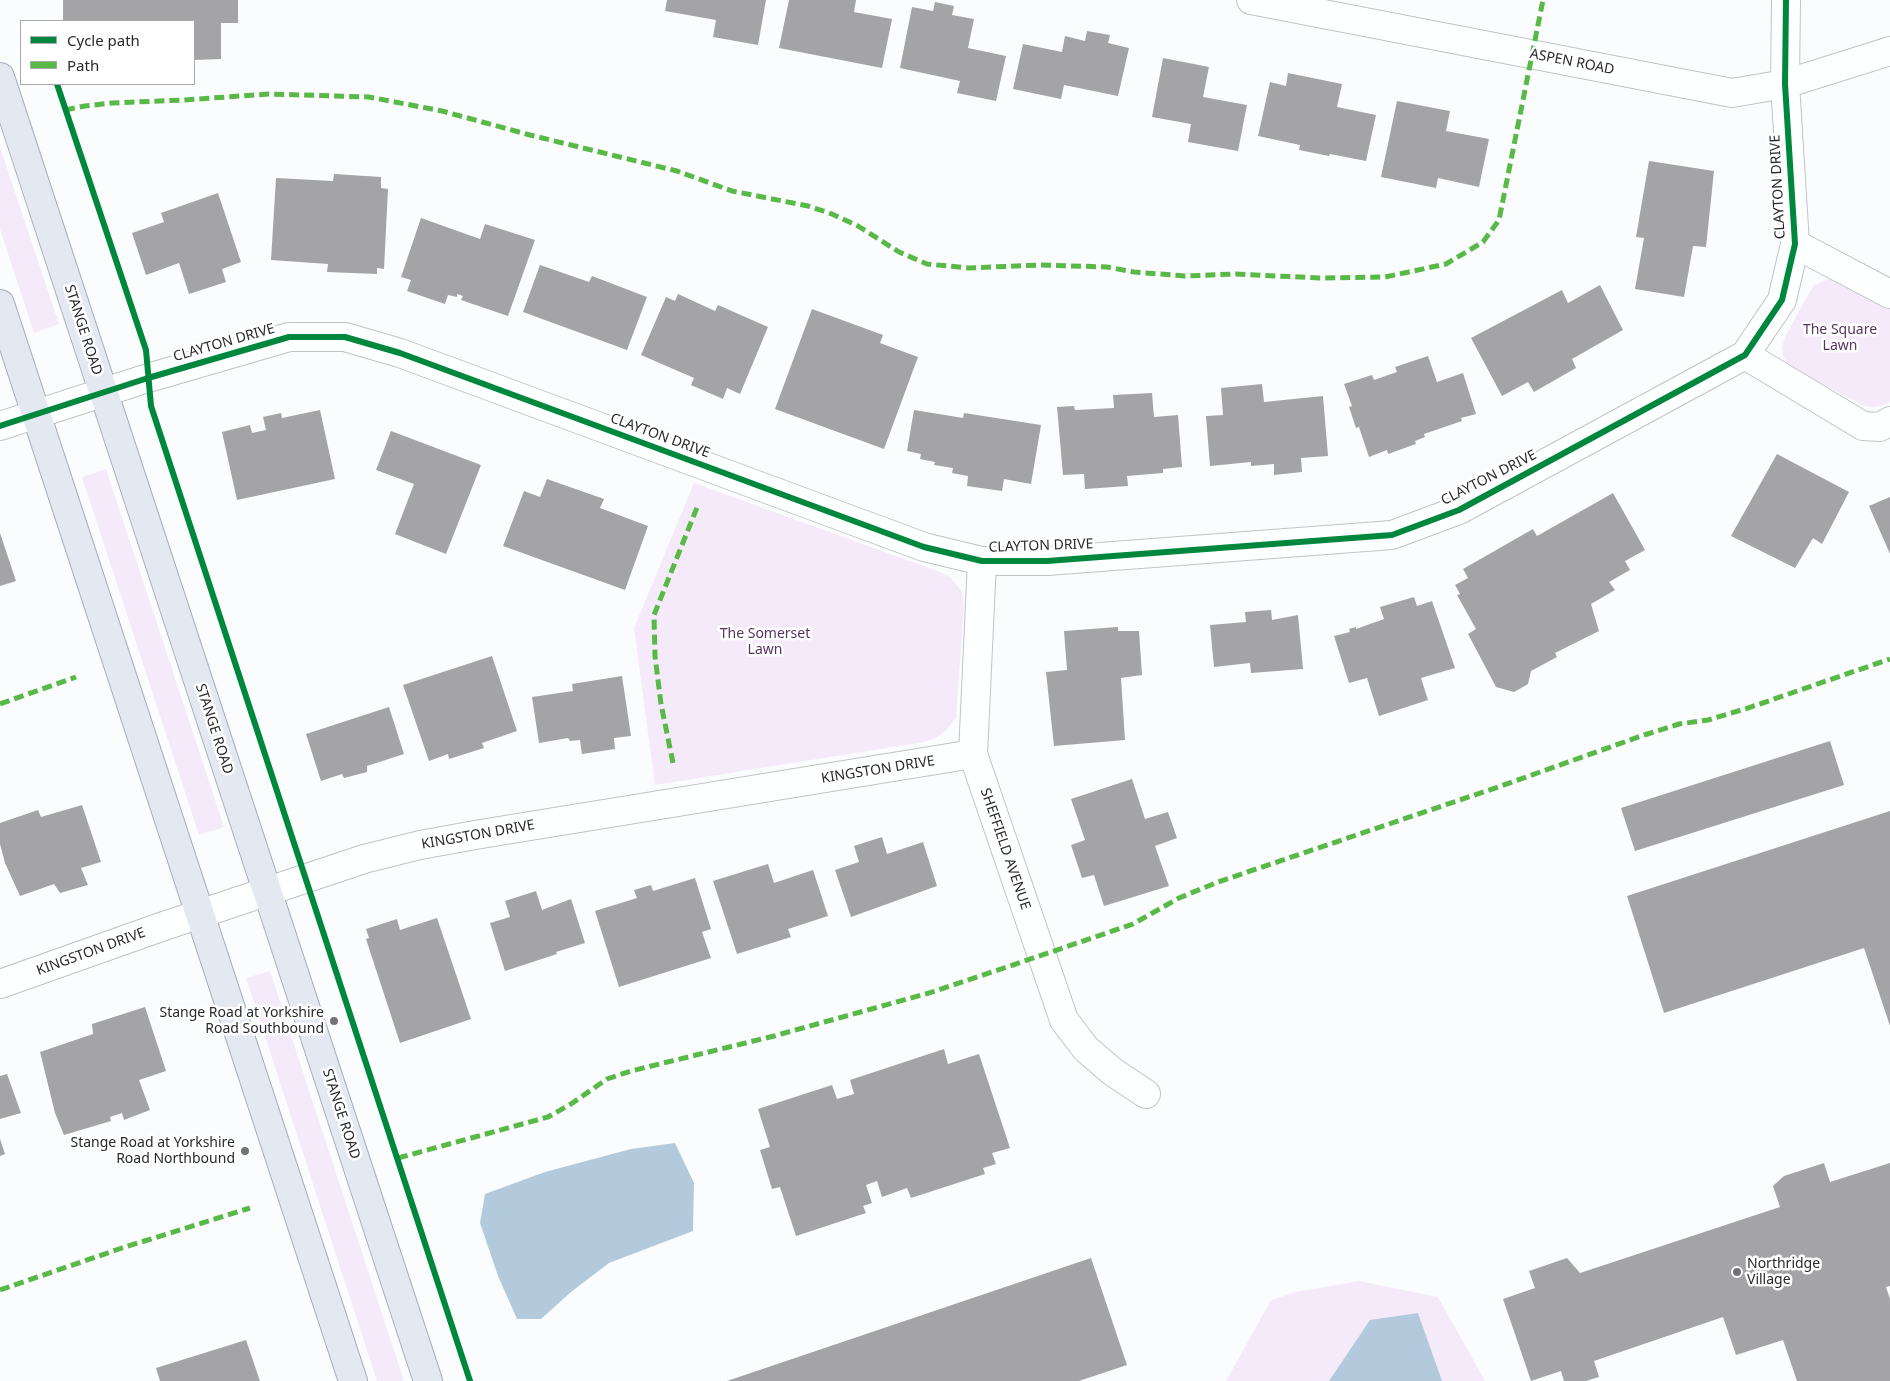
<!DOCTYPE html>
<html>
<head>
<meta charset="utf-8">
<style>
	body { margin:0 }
	#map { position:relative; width:1890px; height:1381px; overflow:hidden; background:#fbfcfe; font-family:"Noto Sans",sans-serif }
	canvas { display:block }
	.legend { position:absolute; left:20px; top:20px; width:175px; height:65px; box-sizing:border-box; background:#fff; border:1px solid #a9a9ab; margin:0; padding:6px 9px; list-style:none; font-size:15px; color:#28292d }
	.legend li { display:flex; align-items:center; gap:10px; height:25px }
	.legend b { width:25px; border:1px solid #a9a9ab }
</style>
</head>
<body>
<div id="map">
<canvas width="1890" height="1381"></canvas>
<ul class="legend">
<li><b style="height:6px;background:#00873e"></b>Cycle path</li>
<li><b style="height:6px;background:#58b947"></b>Path</li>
</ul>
</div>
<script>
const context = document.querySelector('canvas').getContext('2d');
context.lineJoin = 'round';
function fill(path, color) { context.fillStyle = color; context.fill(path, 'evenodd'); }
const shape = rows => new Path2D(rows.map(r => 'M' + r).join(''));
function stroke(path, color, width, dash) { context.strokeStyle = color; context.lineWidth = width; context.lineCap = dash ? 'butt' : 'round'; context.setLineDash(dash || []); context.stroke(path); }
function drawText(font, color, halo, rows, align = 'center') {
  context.font = font + ' "Noto Sans",sans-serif'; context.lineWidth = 5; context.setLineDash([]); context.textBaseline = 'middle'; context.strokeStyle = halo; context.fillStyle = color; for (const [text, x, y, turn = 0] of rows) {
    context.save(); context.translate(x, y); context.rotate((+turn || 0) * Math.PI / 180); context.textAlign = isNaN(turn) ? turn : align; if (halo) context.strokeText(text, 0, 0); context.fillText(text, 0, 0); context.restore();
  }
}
const green = shape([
	[0,147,59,324,34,333,0,229],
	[1829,279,1837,280,1890,308,1890,402,1884,405,1874,407,1864,406,1794,369,1787,363,1783,356,1782,347,1786,335,1813,286],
	[106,469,224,827,199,835,82,477],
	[694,483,940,572,951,578,962,592,964,605,956,717,946,731,936,738,924,742,655,785,634,628],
	[270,971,404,1381,377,1381,246,978],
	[1359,1281,1438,1297,1485,1381,1226,1381,1271,1300,1296,1292]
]);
const water = shape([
	[675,1143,694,1183,693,1231,609,1263,571,1292,541,1319,517,1319,498,1276,480,1223,485,1194,545,1172,631,1149],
	[1418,1313,1442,1381,1329,1381,1370,1320]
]);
const building = shape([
	[63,0,238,0,238,23,221,23,221,59,194,60,194,21,63,21],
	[667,0,766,0,758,45,713,37,716,20,665,11],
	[789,0,856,0,854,12,892,19,882,68,779,48],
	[935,2,954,6,952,15,974,19,968,48,1006,56,996,101,957,93,960,81,900,68,912,7,933,11],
	[1087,31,1110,35,1108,43,1129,48,1118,96,1064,85,1061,99,1013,89,1023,44,1062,52,1065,36,1085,41],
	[1163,58,1209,67,1203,97,1247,105,1238,151,1188,142,1191,124,1152,117],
	[1288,73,1342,84,1337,107,1376,115,1366,161,1330,154,1329,156,1299,150,1300,145,1258,136,1270,82,1286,86],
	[1397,101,1450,111,1446,131,1489,139,1479,187,1438,178,1436,188,1381,177],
	[1649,161,1714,171,1706,247,1693,246,1684,297,1635,289,1644,238,1636,237],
	[334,174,381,177,381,188,388,189,384,269,377,268,377,274,327,272,328,264,271,260,276,178,333,181],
	[218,193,241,262,222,269,226,282,189,294,179,263,146,275,132,233,164,222,161,213],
	[421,218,480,239,485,224,535,240,508,316,461,300,463,296,457,294,457,297,448,295,445,304,407,291,411,280,401,277],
	[540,265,589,282,592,276,647,297,627,350,523,312],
	[1600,285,1623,330,1572,359,1576,368,1534,392,1528,382,1502,396,1471,338,1562,290,1568,303],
	[678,294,715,311,718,305,768,327,740,394,727,388,723,399,691,385,694,378,641,355,666,297,675,301],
	[812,309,883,335,880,343,918,357,884,449,775,409],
	[1428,356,1437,382,1463,373,1476,414,1461,418,1462,421,1424,434,1425,437,1415,441,1416,444,1388,454,1387,450,1369,457,1359,427,1356,428,1349,407,1352,406,1344,384,1372,375,1374,380,1397,372,1395,367],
	[1262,384,1264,402,1323,396,1328,456,1301,458,1302,472,1274,475,1274,464,1251,466,1251,462,1210,466,1206,416,1223,415,1221,388],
	[1152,393,1154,417,1178,415,1182,467,1163,469,1163,473,1127,476,1128,486,1085,489,1084,474,1063,475,1057,407,1074,406,1075,410,1114,408,1113,395],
	[320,410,335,479,237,500,222,432,250,425,252,433,266,430,263,417,281,413,282,418],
	[914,410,963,418,964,413,1041,425,1031,484,1004,479,1002,491,967,486,968,476,952,473,953,468,934,465,935,462,920,459,921,454,907,451],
	[391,431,481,465,446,554,395,534,414,484,376,470],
	[1777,454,1849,492,1822,544,1813,538,1795,568,1731,536],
	[547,479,604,499,600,508,648,526,625,590,503,546,524,491,540,497],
	[1613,493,1645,550,1625,561,1630,570,1609,582,1615,590,1591,604,1599,631,1555,653,1557,657,1531,671,1528,684,1514,692,1496,687,1468,634,1476,629,1457,595,1460,594,1455,585,1468,578,1463,569,1533,529,1537,536],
	[1890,497,1890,554,1869,506],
	[0,533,16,581,0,586],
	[1414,597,1417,606,1432,601,1455,668,1421,678,1428,700,1379,716,1367,678,1349,683,1334,636,1350,632,1349,629,1356,627,1356,629,1384,619,1380,607],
	[1271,610,1272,620,1298,615,1303,669,1251,673,1250,663,1214,667,1210,625,1246,622,1245,612],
	[1118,627,1118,631,1139,631,1142,675,1121,678,1125,740,1054,746,1046,672,1067,670,1064,631],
	[492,656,517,731,482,743,484,748,449,759,448,754,429,761,403,685],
	[622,676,631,736,614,738,615,749,582,754,580,740,570,741,568,738,539,743,532,697,573,691,572,684],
	[389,707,404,754,367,766,367,772,344,778,342,774,321,781,306,734],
	[1830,741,1844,785,1635,851,1621,808],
	[1132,779,1145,819,1168,812,1177,838,1155,846,1169,886,1104,906,1094,875,1082,878,1071,845,1085,840,1071,799],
	[82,805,101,862,81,868,88,885,60,893,54,884,20,896,5,863,0,844,0,823,38,810,41,817],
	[1890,811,1890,1026,1864,948,1664,1013,1627,896],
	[882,837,887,854,923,842,937,886,851,917,835,870,859,862,854,846],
	[768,864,774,883,813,870,828,916,788,929,791,937,737,954,713,881],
	[695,878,711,929,702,932,711,958,619,987,595,911,637,898,634,890,651,885,653,891],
	[536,891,542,910,571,899,585,943,556,952,557,954,505,971,490,923,510,917,505,901],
	[437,918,471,1019,400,1043,366,939,369,938,366,929,397,919,400,930],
	[145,1007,166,1071,139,1080,150,1110,124,1120,122,1113,110,1117,111,1121,64,1135,55,1113,40,1052,93,1034,92,1024],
	[944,1049,948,1064,979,1054,1010,1148,992,1153,996,1164,983,1168,985,1174,911,1198,907,1188,882,1197,877,1181,866,1185,872,1203,863,1206,866,1213,796,1236,780,1187,772,1189,760,1150,770,1147,758,1109,832,1085,837,1099,854,1094,850,1080],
	[7,1074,21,1113,0,1119,0,1076],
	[0,1139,5,1154,0,1156],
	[1824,1163,1830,1182,1890,1163,1890,1286,1886,1287,1890,1299,1890,1381,1797,1381,1783,1340,1736,1355,1723,1317,1594,1361,1599,1377,1586,1381,1564,1381,1561,1371,1531,1381,1503,1299,1535,1288,1529,1271,1567,1258,1580,1273,1780,1207,1773,1186,1784,1176],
	[1091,1258,1127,1365,1079,1381,727,1381],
	[246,1340,260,1381,160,1381,156,1368]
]);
const minor = shape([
	[1251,0,1732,93,1785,84,1890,51],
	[1795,244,1890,294],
	[1745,355,1863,426,1880,427,1890,421],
	[0,426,148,378,289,337,345,337,400,353,924,547,982,561,1047,561,1392,535,1459,510,1745,355,1782,300,1795,244,1785,84,1786,0],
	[982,561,973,754,1064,1020,1086,1049,1113,1072,1146,1094],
	[0,984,161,927,364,859,420,845,481,834,973,754]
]);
const major = shape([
	[0,77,428,1381],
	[0,304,353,1381]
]);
const quiet = shape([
	[65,110,85,106,112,103,184,100,269,94,369,97,442,111,530,135,677,171,732,191,808,206,832,214,858,226,899,252,927,264,969,268,1041,265,1107,267,1134,272,1185,276,1236,274,1319,278,1385,277,1446,264,1483,242,1499,220,1543,0],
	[0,704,76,677],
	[673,763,661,704,655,656,654,615,698,505],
	[398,1158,548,1117,571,1104,607,1079,631,1071,774,1036,929,993,1004,968,1133,924,1179,898,1218,882,1501,786,1644,735,1679,724,1708,720,1748,708,1890,659],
	[0,1290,122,1248,250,1208]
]);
const cycleway = shape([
	[57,84,146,350,151,406,470,1381],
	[0,426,148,378,289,337,345,337,400,353,924,547,982,561,1047,561,1392,535,1459,510,1745,355,1782,300,1795,244,1785,84,1786,0]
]);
const markers = [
	[334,1021,5,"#727376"],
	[245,1151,5,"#727376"],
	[1737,1272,5,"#727376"]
];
const streetNames = [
	["ASPEN ROAD",1572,62,11],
	["CLAYTON DRIVE",1778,187,-93],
	["STANGE ROAD",83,330,72],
	["CLAYTON DRIVE",224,343,-16],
	["CLAYTON DRIVE",660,436,20],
	["CLAYTON DRIVE",1489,478,-27],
	["CLAYTON DRIVE",1041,546,-2],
	["STANGE ROAD",214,729,72],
	["KINGSTON DRIVE",878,770,-9],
	["KINGSTON DRIVE",478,835,-10],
	["SHEFFIELD AVENUE",1005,849,71],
	["KINGSTON DRIVE",91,952,-20],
	["STANGE ROAD",341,1114,72]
];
const parkNames = [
	["The Square",1840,330],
	["Lawn",1840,346],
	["The Somerset",765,634],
	["Lawn",765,650]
];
const poiNames = [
	["Stange Road at Yorkshire",324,1013],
	["Road Southbound",324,1029],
	["Stange Road at Yorkshire",235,1143],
	["Road Northbound",235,1159],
	["Northridge",1747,1264,"left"],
	["Village",1747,1280,"left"]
];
fill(green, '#f5eafa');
fill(water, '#b2cadc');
fill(building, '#a4a4a7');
stroke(minor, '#c2c3c6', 30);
stroke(major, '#a6afbd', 30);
stroke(minor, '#feffff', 28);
stroke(major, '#e4e9f1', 28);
stroke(quiet, '#58b947', 5, [10, 5]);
stroke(cycleway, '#00873e', 6);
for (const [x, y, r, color] of markers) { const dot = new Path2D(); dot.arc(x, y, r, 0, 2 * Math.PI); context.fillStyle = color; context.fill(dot); stroke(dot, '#fff', 2); }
drawText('14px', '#28292d', '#fff', streetNames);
drawText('14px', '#563661', '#fff', parkNames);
drawText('14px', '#28292d', '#fff', poiNames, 'right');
</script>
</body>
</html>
